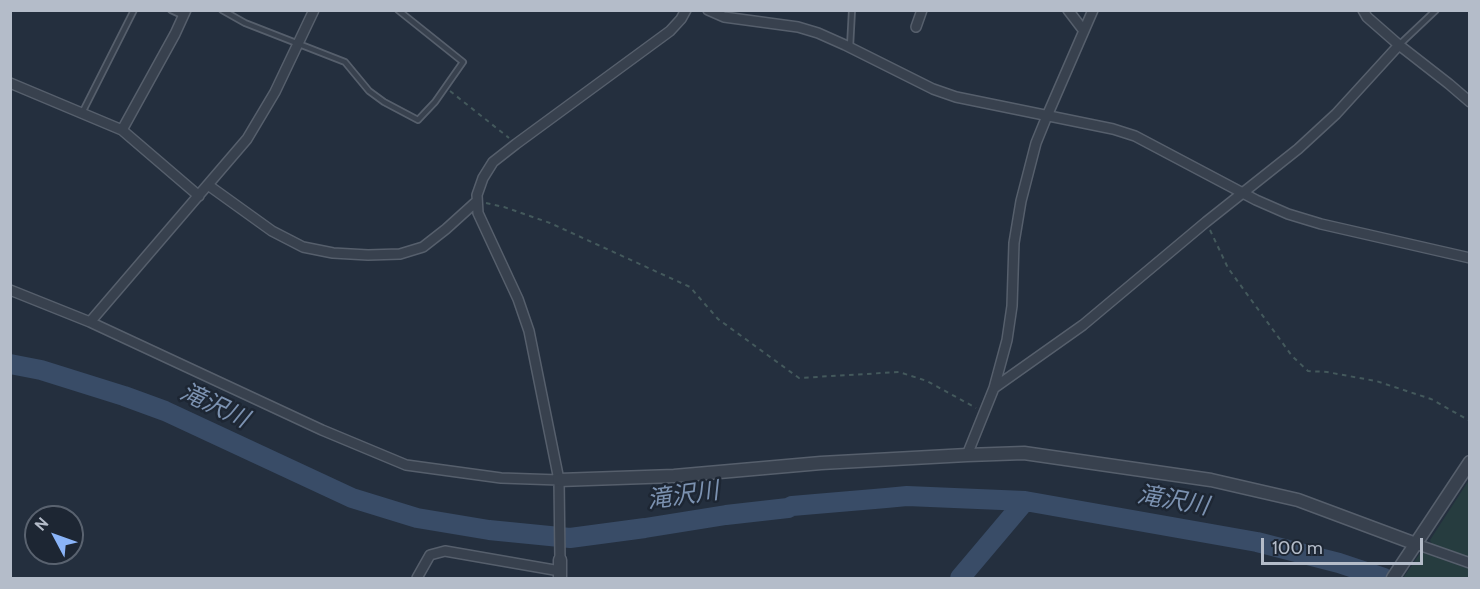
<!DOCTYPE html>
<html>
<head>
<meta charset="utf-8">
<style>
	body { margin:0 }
	#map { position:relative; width:1480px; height:589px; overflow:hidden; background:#242f3e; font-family:Cabin,sans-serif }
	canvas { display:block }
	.frame { position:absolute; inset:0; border:12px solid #b4bcc9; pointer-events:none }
	.north { position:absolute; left:24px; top:505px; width:60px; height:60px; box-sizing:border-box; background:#1d2633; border:2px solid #59626f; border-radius:50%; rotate:311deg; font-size:16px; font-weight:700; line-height:24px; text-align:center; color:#b4bcc9 }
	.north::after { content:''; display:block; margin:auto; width:21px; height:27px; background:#8ab4f8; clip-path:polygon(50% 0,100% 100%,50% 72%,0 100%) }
	.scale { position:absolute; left:1261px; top:538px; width:162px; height:27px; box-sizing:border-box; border:3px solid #b4bcc9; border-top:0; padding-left:8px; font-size:18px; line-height:21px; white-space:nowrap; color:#b4bcc9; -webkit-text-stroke:4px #1d2633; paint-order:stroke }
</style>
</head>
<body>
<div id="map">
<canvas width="1480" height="589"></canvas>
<div class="frame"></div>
<div class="north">N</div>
<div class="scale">100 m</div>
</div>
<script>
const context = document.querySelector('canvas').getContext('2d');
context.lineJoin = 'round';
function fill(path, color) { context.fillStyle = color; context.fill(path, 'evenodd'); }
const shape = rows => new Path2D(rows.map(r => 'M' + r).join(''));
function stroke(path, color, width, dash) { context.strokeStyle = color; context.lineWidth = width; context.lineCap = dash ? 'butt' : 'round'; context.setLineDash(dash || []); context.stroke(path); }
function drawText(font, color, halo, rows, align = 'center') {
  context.font = font + ' Cabin,"Noto Sans JP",sans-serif'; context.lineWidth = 5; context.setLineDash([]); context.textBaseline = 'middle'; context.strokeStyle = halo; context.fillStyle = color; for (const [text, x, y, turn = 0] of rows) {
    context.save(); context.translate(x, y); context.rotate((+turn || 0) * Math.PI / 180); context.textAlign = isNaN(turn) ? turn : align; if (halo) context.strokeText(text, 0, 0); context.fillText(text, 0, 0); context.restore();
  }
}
const green = shape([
	[1469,480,1469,559,1432,545,1430,540],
	[1421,552,1469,569,1469,578,1403,578]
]);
const river = shape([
	[10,364,41,370,124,396,165,411,352,498,417,518,489,530,570,538,645,528,726,515,788,508,792,506,886,498,907,496,1025,501,1257,542,1339,563,1384,578],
	[960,578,1025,501]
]);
const path = shape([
	[450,91,509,138],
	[486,203,504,207,550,223,690,287,718,319,799,378,899,372,927,381,976,408],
	[1210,230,1228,268,1292,356,1308,371,1327,372,1376,381,1431,399,1470,421]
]);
const service = shape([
	[171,10,184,16],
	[222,10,245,23,345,62,369,91,384,102,418,120,435,102,463,62,398,10],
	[1399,45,1436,10],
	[850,47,852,10],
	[82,113,134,10]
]);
const minor = shape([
	[708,10,724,17,798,27,818,33,845,45,933,89,956,97,1113,129,1135,136,1256,200,1288,214,1321,224,1470,258],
	[1068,10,1084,31],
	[1363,10,1367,17,1399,45,1449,84,1470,102],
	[916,27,922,10],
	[10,83,122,130,199,196],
	[122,130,175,34,186,10],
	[208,185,272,231,303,247,333,253,368,255,400,254,423,247,446,229,477,201],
	[10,290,90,322,322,430,406,465,501,478,559,480],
	[90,322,247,139,275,92,314,10],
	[994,388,1083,325,1206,222,1298,149,1336,114,1399,45],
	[967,455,994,388,1007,340,1012,306,1014,243,1021,201,1036,143,1047,116,1093,10],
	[1416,544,1470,563],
	[560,560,559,480,529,331,518,299,478,213,477,195,483,178,493,162,516,144,670,31,681,19,686,10],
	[417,578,430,555,445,551,560,571]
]);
const tertiary = shape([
	[559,480,674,476,821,463,967,455,1024,453,1211,480,1298,500,1416,544],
	[560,560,560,578],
	[1393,578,1470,462]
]);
const waterNames = [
	["滝沢川",214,406,25],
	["滝沢川",683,496,-8],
	["滝沢川",1173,501,10]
];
fill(green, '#263c3f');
stroke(river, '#394c67', 20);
stroke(service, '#565f6c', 8);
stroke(minor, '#565f6c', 12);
stroke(tertiary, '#565f6c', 15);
stroke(path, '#44595c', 2, [4.5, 4.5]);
stroke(service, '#38414e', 4.5);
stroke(minor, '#38414e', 9);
stroke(tertiary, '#38414e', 12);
drawText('italic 24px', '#7c92b1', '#1d2633', waterNames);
</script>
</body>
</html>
